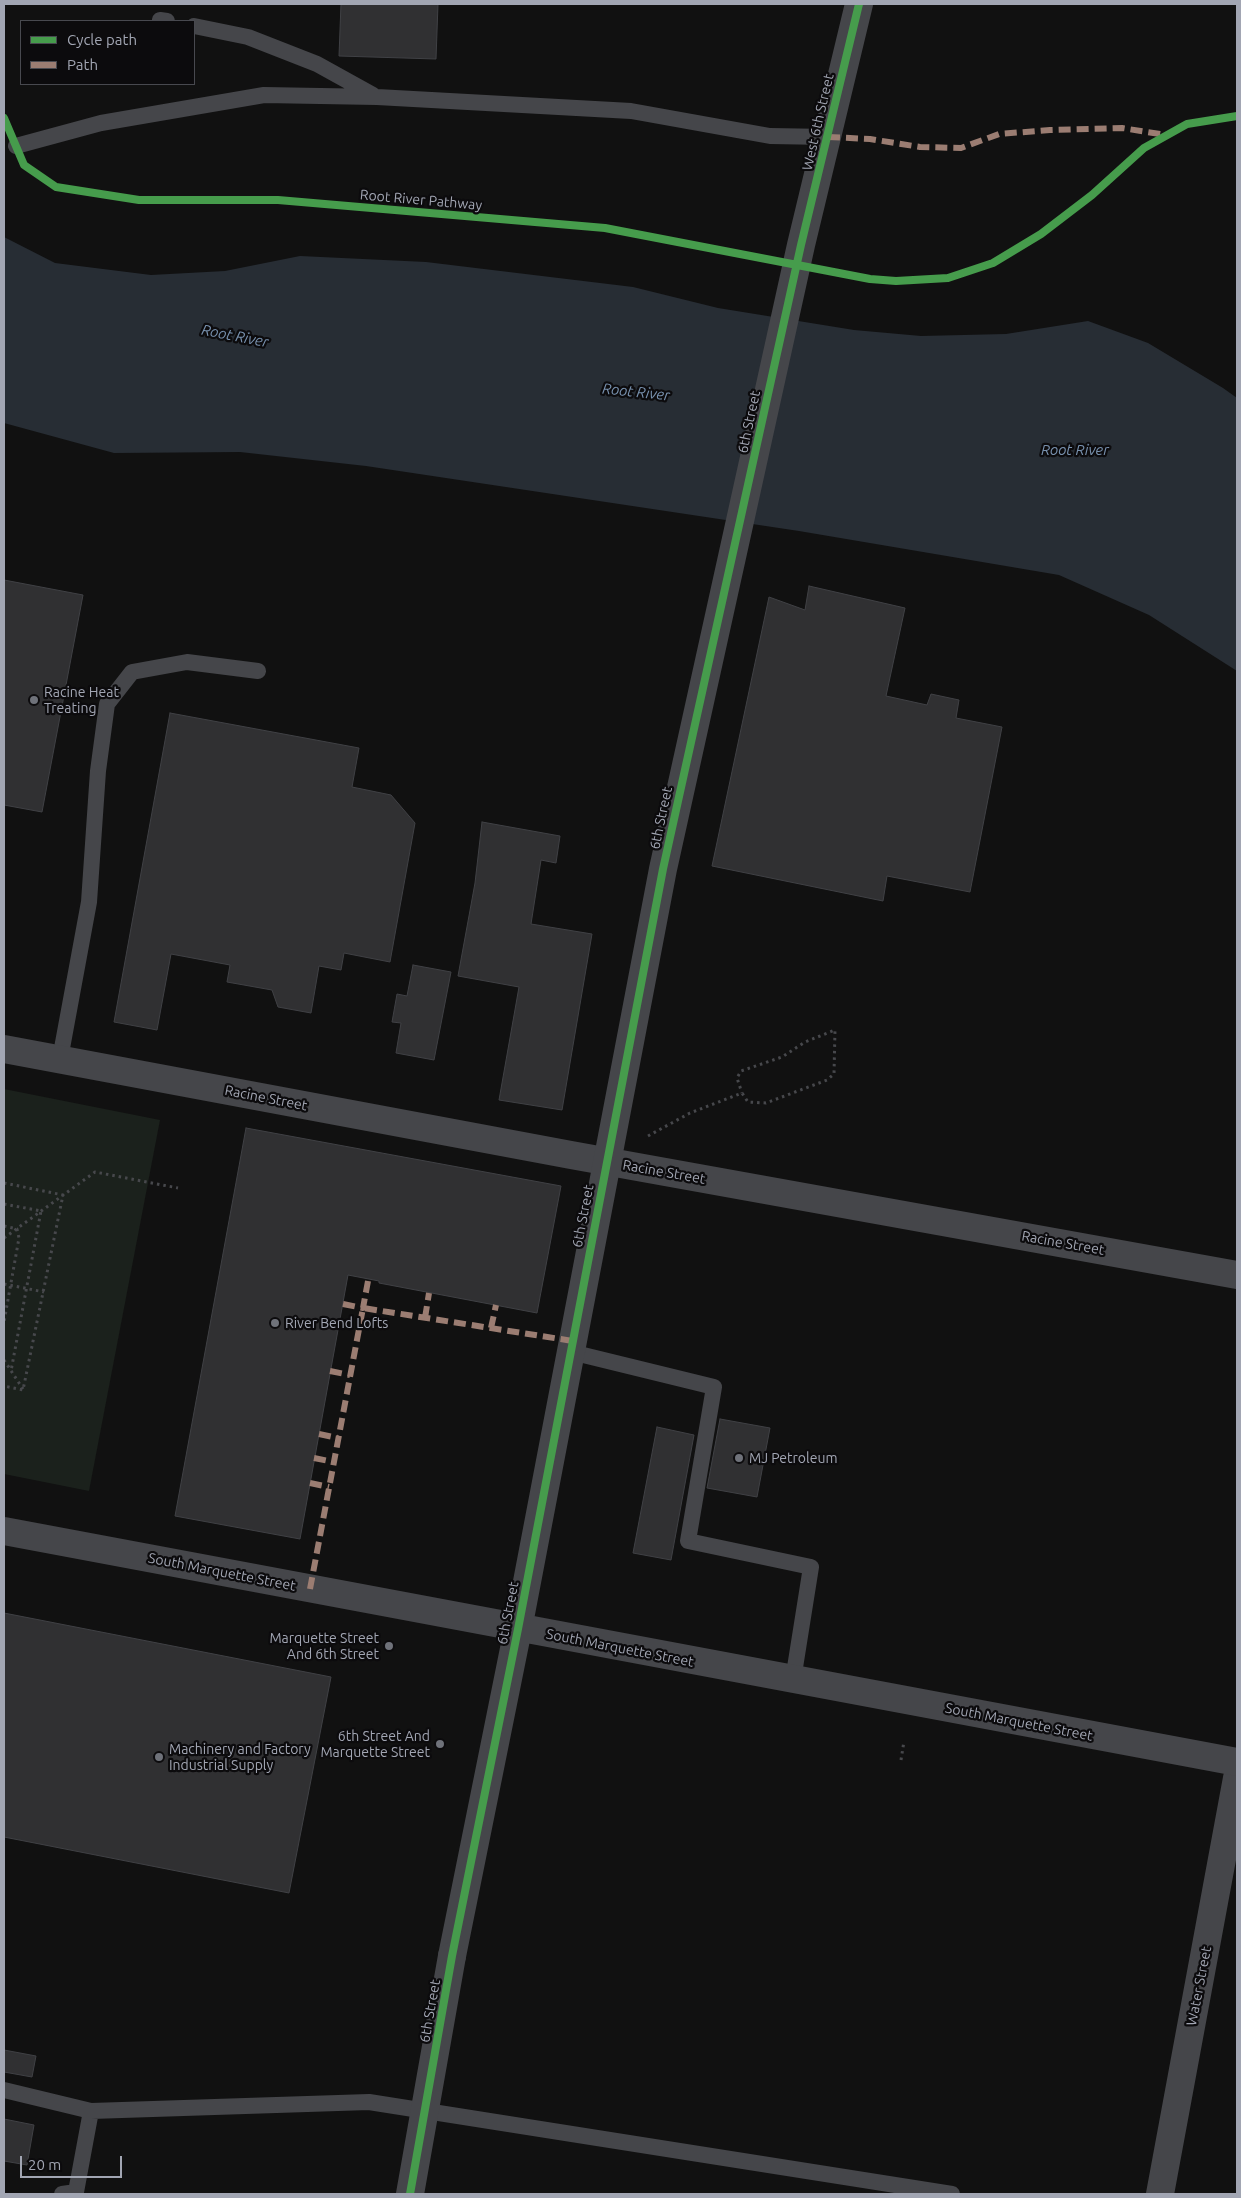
<!DOCTYPE html>
<html>
<head>
<meta charset="utf-8">
<style>
	body { margin:0 }
	#map { position:relative; width:1241px; height:2198px; overflow:hidden; background:#111; font-family:Ubuntu,sans-serif }
	canvas { display:block }
	.frame { position:absolute; inset:0; border:5px solid #a2a6b3; pointer-events:none }
	.legend { position:absolute; left:20px; top:20px; width:175px; height:65px; box-sizing:border-box; background:#0c0b0d; border:1px solid #48494f; margin:0; padding:6px 9px; list-style:none; font-size:15px; color:#a2a6b3 }
	.legend li { display:flex; align-items:center; gap:10px; height:25px }
	.legend b { width:25px; border:1px solid #48494f }
	.scale { position:absolute; left:20px; top:2156px; width:102px; height:22px; box-sizing:border-box; border:2px solid #a2a6b3; border-top:0; padding-left:6px; font-size:15px; line-height:18px; white-space:nowrap; color:#a2a6b3; -webkit-text-stroke:4px #0c0b0d; paint-order:stroke }
</style>
</head>
<body>
<div id="map">
<canvas width="1241" height="2198"></canvas>
<div class="frame"></div>
<ul class="legend">
<li><b style="height:6px;background:#469c4c"></b>Cycle path</li>
<li><b style="height:6px;background:#9b7d72"></b>Path</li>
</ul>
<div class="scale">20 m</div>
</div>
<script>
const context = document.querySelector('canvas').getContext('2d');
context.lineJoin = 'round';
function fill(path, color) { context.fillStyle = color; context.fill(path, 'evenodd'); }
const shape = rows => new Path2D(rows.map(r => 'M' + r).join(''));
function stroke(path, color, width, dash) { context.strokeStyle = color; context.lineWidth = width; context.lineCap = dash ? 'butt' : 'round'; context.setLineDash(dash || []); context.stroke(path); }
function drawText(font, color, halo, rows, align = 'center') {
  context.font = font + ' Ubuntu,sans-serif'; context.lineWidth = 4.5; context.setLineDash([]); context.textBaseline = 'middle'; context.strokeStyle = halo; context.fillStyle = color; for (const [text, x, y, turn = 0] of rows) {
    context.save(); context.translate(x, y); context.rotate((+turn || 0) * Math.PI / 180); context.textAlign = isNaN(turn) ? turn : align; if (halo) context.strokeText(text, 0, 0); context.fillText(text, 0, 0); context.restore();
  }
}
const green = shape([
	[4,1089,160,1120,89,1491,4,1474]
]);
const water = shape([
	[4,237,55,263,151,275,225,271,300,256,426,262,633,287,718,308,854,330,921,336,1006,334,1088,321,1148,343,1223,388,1237,398,1237,671,1149,615,1059,575,799,531,366,466,240,452,114,453,4,423]
]);
const building = shape([
	[341,4,438,4,436,59,339,56,341,4],
	[4,580,83,595,42,812,4,805,4,580],
	[809,586,905,608,886,696,927,705,931,694,959,700,956,718,1002,727,970,892,887,876,883,901,712,866,769,597,805,610,809,586],
	[170,713,359,748,352,787,391,795,415,823,390,962,344,953,341,970,319,966,311,1013,278,1007,272,990,227,982,230,965,171,954,157,1030,114,1022,170,713],
	[482,822,560,836,556,863,541,860,531,924,592,934,562,1110,499,1100,519,987,458,976,475,883,482,822],
	[413,965,451,972,434,1060,396,1053,401,1023,392,1022,397,994,407,996,413,965],
	[246,1128,561,1186,537,1313,379,1283,379,1281,348,1275,300,1539,175,1516,246,1128],
	[720,1419,770,1428,757,1497,707,1488,720,1419],
	[657,1427,694,1435,671,1560,633,1553,657,1427],
	[4,1613,331,1677,289,1893,4,1837,4,1613],
	[4,2050,36,2056,32,2077,4,2072,4,2050],
	[4,2119,34,2125,27,2165,4,2161,4,2119]
]);
const path = shape([
	[648,1136,690,1113,742,1093,748,1102,766,1103,827,1080,834,1074,835,1030,805,1042,782,1057,741,1071,737,1078,742,1093],
	[4,1183,63,1195,23,1390,4,1386],
	[4,1204,41,1211,11,1371],
	[4,1226,17,1229,19,1238,4,1322],
	[4,1238,95,1172,178,1188],
	[4,1284,44,1292],
	[4,1360,23,1389],
	[901,1760,904,1741]
]);
const service = shape([
	[160,20,167,21],
	[194,26,248,37,317,64,373,95],
	[16,146,101,123,264,95,377,97,631,111,770,136,828,137],
	[60,1059,89,902,98,771,107,704,132,672,187,662,258,671],
	[571,1352,714,1387,688,1541,811,1567,793,1680],
	[4,2090,91,2111,369,2102,952,2194],
	[62,2194,76,2192,91,2111]
]);
const minor = shape([
	[4,1049,571,1155,1237,1275],
	[1160,2194,1237,1778]
]);
const tertiary = shape([
	[4,1531,1237,1762],
	[452,1956,518,1629,663,869,801,245,859,4]
]);
const tertiaryBridge = shape([
	[410,2194,452,1956]
]);
const quiet = shape([
	[828,137,870,139,920,147,961,148,999,134,1050,130,1122,128,1166,135],
	[343,1304,363,1308,368,1281],
	[425,1318,429,1293],
	[491,1328,496,1305],
	[330,1371,350,1375],
	[319,1434,338,1438],
	[314,1458,334,1462],
	[310,1483,329,1487],
	[310,1589,363,1308,573,1341]
]);
const cycleway = shape([
	[4,118,24,165,56,187,139,200,278,200,605,228,870,279,896,281,948,278,993,263,1041,234,1092,195,1144,148,1187,124,1237,116],
	[410,2194,452,1956,518,1629,663,869,801,245,859,4]
]);
const markers = [
	[34,700,5,"#6f727a"],
	[275,1323,5,"#6f727a"],
	[739,1458,5,"#6f727a"],
	[389,1646,5,"#6f727a"],
	[440,1744,5,"#6f727a"],
	[159,1757,5,"#6f727a"]
];
const streetNames = [
	["West 6th Street",818,122,-77],
	["Root River Pathway",421,200,5],
	["6th Street",749,422,-78],
	["6th Street",661,818,-78],
	["Racine Street",266,1098,11],
	["Racine Street",664,1172,10],
	["6th Street",583,1216,-79],
	["Racine Street",1063,1243,10],
	["South Marquette Street",222,1572,11],
	["6th Street",508,1613,-79],
	["South Marquette Street",620,1648,11],
	["South Marquette Street",1019,1722,11],
	["Water Street",1199,1986,-79],
	["6th Street",430,2011,-80]
];
const poiNames = [
	["Racine Heat",44,692],
	["Treating",44,708],
	["River Bend Lofts",285,1323],
	["MJ Petroleum",749,1458],
	["Marquette Street",379,1638,"right"],
	["And 6th Street",379,1654,"right"],
	["6th Street And",430,1736,"right"],
	["Marquette Street",430,1752,"right"],
	["Machinery and Factory",169,1749],
	["Industrial Supply",169,1765]
];
const waterNames = [
	["Root River",235,336,11],
	["Root River",636,392,6],
	["Root River",1075,450]
];
fill(green, '#1b211c');
fill(water, '#272d34');
fill(building, '#303032');
stroke(building, '#404145', 1);
stroke(path, '#47484c', 3, [2.5, 4]);
stroke(service, '#45464a', 16);
stroke(minor, '#45464a', 28);
stroke(tertiary, '#45464a', 28);
stroke(tertiaryBridge, '#45464a', 28);
stroke(quiet, '#9b7d72', 6, [12, 6]);
stroke(cycleway, '#469c4c', 8);
for (const [x, y, r, color] of markers) { const dot = new Path2D(); dot.arc(x, y, r, 0, 2 * Math.PI); context.fillStyle = color; context.fill(dot); stroke(dot, '#0c0b0d', 2); }
drawText('14px', '#a2a6b3', '#0c0b0d', streetNames);
drawText('14px', '#a2a6b3', '#0c0b0d', poiNames, 'left');
drawText('italic 15px', '#7891ae', '#0c0b0d', waterNames);
</script>
</body>
</html>
